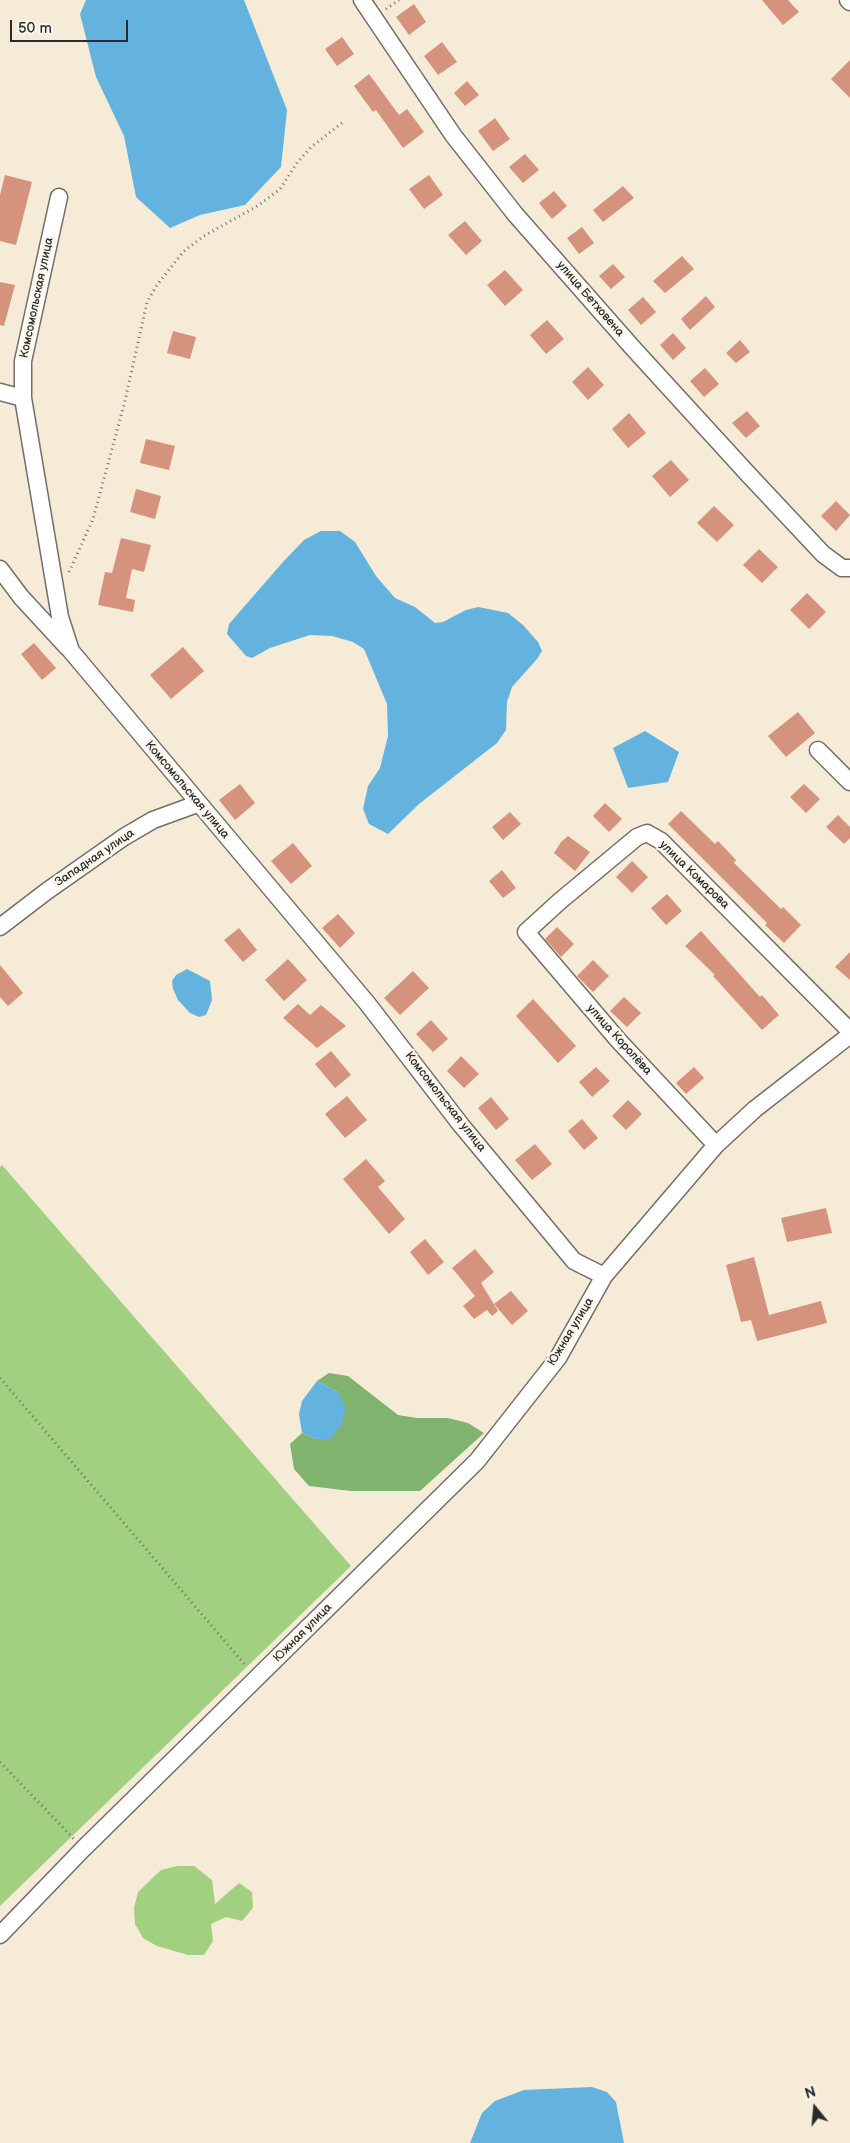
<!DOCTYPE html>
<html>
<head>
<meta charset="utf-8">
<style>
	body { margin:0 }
	#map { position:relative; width:850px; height:2143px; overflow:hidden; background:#f6ebd6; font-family:"Balsamiq Sans",sans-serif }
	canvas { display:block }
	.north { position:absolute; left:790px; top:2083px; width:50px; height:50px; -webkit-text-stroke:4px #fbf7ec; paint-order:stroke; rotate:343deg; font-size:14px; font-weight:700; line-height:20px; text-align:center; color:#2b2b2b }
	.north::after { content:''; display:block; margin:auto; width:18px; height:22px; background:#2b2b2b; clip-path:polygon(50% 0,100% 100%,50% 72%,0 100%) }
	.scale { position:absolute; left:10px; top:20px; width:118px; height:22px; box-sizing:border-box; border:2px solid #2b2b2b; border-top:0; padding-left:6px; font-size:15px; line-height:18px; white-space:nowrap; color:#2b2b2b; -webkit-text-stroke:4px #fbf7ec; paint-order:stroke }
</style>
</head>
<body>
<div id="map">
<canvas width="850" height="2143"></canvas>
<div class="north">N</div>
<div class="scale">50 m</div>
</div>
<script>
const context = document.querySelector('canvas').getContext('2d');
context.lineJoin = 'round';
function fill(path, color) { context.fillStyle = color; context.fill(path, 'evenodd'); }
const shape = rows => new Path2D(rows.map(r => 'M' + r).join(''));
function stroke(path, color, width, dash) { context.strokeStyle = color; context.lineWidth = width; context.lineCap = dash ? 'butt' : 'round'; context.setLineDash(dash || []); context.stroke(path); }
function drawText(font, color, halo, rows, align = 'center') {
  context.font = font + ' "Balsamiq Sans",sans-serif'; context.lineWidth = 5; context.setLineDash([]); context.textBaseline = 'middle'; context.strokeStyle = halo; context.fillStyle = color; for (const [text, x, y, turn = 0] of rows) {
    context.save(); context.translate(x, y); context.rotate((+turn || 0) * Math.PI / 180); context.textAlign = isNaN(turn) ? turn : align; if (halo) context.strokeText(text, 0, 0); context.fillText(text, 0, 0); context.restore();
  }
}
const green = shape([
	[2,1165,351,1566,0,1906,0,1167],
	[177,1866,194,1866,212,1880,215,1904,239,1883,252,1892,253,1908,242,1921,226,1917,211,1924,213,1941,204,1955,188,1955,157,1946,143,1938,135,1924,134,1908,138,1892,161,1870]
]);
const forest = shape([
	[329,1373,348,1376,398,1415,417,1418,448,1418,468,1423,484,1433,420,1491,351,1491,309,1486,294,1469,290,1444,302,1433,316,1439,338,1392,317,1381]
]);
const water = shape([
	[86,0,244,0,287,110,281,167,245,205,200,215,170,228,136,197,124,136,96,77,80,14],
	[321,531,340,531,355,542,376,576,395,598,415,607,435,623,443,622,466,610,478,607,508,613,523,625,538,642,542,651,537,659,512,687,507,702,506,730,497,743,419,804,388,834,369,824,363,809,368,786,380,768,388,736,387,704,364,649,353,642,332,636,310,635,270,648,252,658,246,656,227,634,229,624,283,562,304,540],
	[645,731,679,752,668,782,628,788,613,748],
	[187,969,210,981,212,1000,206,1015,199,1017,190,1013,178,1000,173,989,172,981,176,975],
	[317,1381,338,1392,346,1408,342,1424,331,1439,316,1439,302,1433,299,1414,302,1401],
	[592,2087,607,2092,616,2102,624,2143,470,2143,482,2113,495,2101,524,2090]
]);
const building = shape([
	[762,0,788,0,799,12,783,25],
	[414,4,426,22,409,35,396,17],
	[342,37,354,54,337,66,325,49],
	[442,42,457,62,438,75,424,56],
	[850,60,850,98,831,79],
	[369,74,399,115,407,109,424,132,403,148,376,110,373,112,354,86],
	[467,81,479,95,465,106,454,93],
	[495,118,510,139,493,151,478,131],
	[525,154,539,170,523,183,509,167],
	[5,175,32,182,16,245,0,241,0,195],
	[429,175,443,195,424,209,409,189],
	[623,186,634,198,603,222,593,210],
	[554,191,567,206,552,219,539,203],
	[465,221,482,241,466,255,448,235],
	[582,227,594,243,579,254,567,238],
	[682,256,694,269,665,293,653,281],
	[613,264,625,277,611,289,599,276],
	[505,270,523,290,505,306,487,285],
	[0,282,15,285,4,326,0,325],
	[706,296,715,307,690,330,681,319],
	[643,297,656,312,641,325,628,310],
	[547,320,564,339,546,354,530,335],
	[173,331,196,337,190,359,167,353],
	[673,333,686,348,673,360,660,345],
	[740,340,750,352,736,363,726,353],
	[588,367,604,385,588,400,572,382],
	[705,368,719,384,704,397,690,381],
	[747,411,760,426,746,438,732,423],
	[629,413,646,433,628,448,612,429],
	[146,439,175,446,169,470,140,463],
	[671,460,689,480,670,497,652,476],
	[136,489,161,496,155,519,130,512],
	[836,501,850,515,836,531,821,516],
	[714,506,734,525,717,542,697,523],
	[121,538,151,545,144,572,132,569,126,598,135,600,133,612,98,605,105,572,112,573],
	[759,549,778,567,762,583,743,565],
	[807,593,826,612,809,629,790,610],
	[34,643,56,668,42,680,21,654],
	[183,647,204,671,171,699,150,675],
	[798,712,815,733,786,757,768,736],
	[240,784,255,803,235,820,219,800],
	[804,784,820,799,806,813,790,797],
	[605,803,622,819,609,832,593,816],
	[681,811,715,844,718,841,736,860,734,863,781,909,783,907,801,925,784,943,765,925,767,923,668,824],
	[510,812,521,824,503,840,492,827],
	[838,815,850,827,850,838,844,844,826,827],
	[568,836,590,852,575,871,554,853,561,842],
	[293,843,312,866,291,884,271,861],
	[632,861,648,877,632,893,616,877],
	[502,870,516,888,503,898,489,881],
	[667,894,682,911,666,925,651,908],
	[338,914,355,933,340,948,322,928],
	[557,927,574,944,561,957,545,939],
	[239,928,257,950,243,962,224,940],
	[701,931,760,997,762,995,779,1015,762,1030,713,976,715,975,685,946],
	[850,952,850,980,835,967],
	[288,959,307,980,284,1001,265,980],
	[593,960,609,976,593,992,577,976],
	[0,965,23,993,8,1006,0,997],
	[413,971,429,988,400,1015,384,998],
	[624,997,641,1013,627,1027,610,1011],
	[533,999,576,1046,558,1063,516,1016],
	[298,1004,310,1015,321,1005,346,1026,317,1048,283,1018],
	[431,1020,448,1039,433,1052,416,1034],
	[331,1051,351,1075,335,1088,315,1064],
	[461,1056,479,1074,464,1088,447,1071],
	[596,1067,610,1081,592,1097,579,1082],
	[694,1067,704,1078,686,1094,676,1083],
	[347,1096,367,1120,345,1138,325,1114],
	[491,1097,509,1119,496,1130,478,1108],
	[628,1100,642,1114,626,1130,612,1116],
	[582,1119,598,1138,584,1150,568,1131],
	[535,1144,552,1164,532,1180,515,1160],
	[366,1159,385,1181,378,1187,405,1219,389,1234,343,1179],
	[826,1208,832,1233,787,1242,781,1218],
	[425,1239,444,1262,428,1275,410,1252],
	[475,1249,494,1272,481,1283,498,1311,492,1316,487,1310,474,1319,463,1306,475,1296,452,1268],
	[754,1257,769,1315,821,1301,827,1323,757,1341,751,1320,741,1322,726,1265],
	[511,1291,528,1311,512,1325,494,1304]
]);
const path = shape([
	[386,9,399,0],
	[69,572,93,519,125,401,147,302,157,285,183,252,204,236,259,205,280,189,297,163,311,147,342,123],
	[0,1378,246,1666],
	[0,1762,74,1839]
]);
const minor = shape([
	[362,0,453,135,515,214,632,347,748,474,823,554,842,568,850,568],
	[848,0,850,2],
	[59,197,23,361,23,398,60,617,71,651,367,1003,461,1125,574,1261,604,1276],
	[0,392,23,398],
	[0,569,21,597,68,648],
	[818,750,850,782],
	[0,927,47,891,124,837,153,820,197,804],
	[716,1145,618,1040,526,932,560,901,637,837,647,833,661,841,850,1031],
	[0,1935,83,1849,477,1461,558,1358,604,1276,716,1145,755,1109,850,1035]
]);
const streetNames = [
	["Комсомольская улица",37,298,-78],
	["улица Бетховена",590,299,49],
	["Комсомольская улица",187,790,50],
	["Западная улица",95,858,-34],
	["улица Комарова",694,875,44],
	["улица Королёва",619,1040,48],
	["Комсомольская улица",445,1102,52],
	["Южная улица",571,1332,-59],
	["Южная улица",303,1633,-45]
];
fill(green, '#a1d180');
fill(forest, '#80b36e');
fill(water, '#63b3de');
fill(building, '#d5937e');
stroke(minor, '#726e67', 19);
stroke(path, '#726e67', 3, [1, 4]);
stroke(minor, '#fff', 16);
drawText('12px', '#2b2b2b', '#fbf7ec', streetNames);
</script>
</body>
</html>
